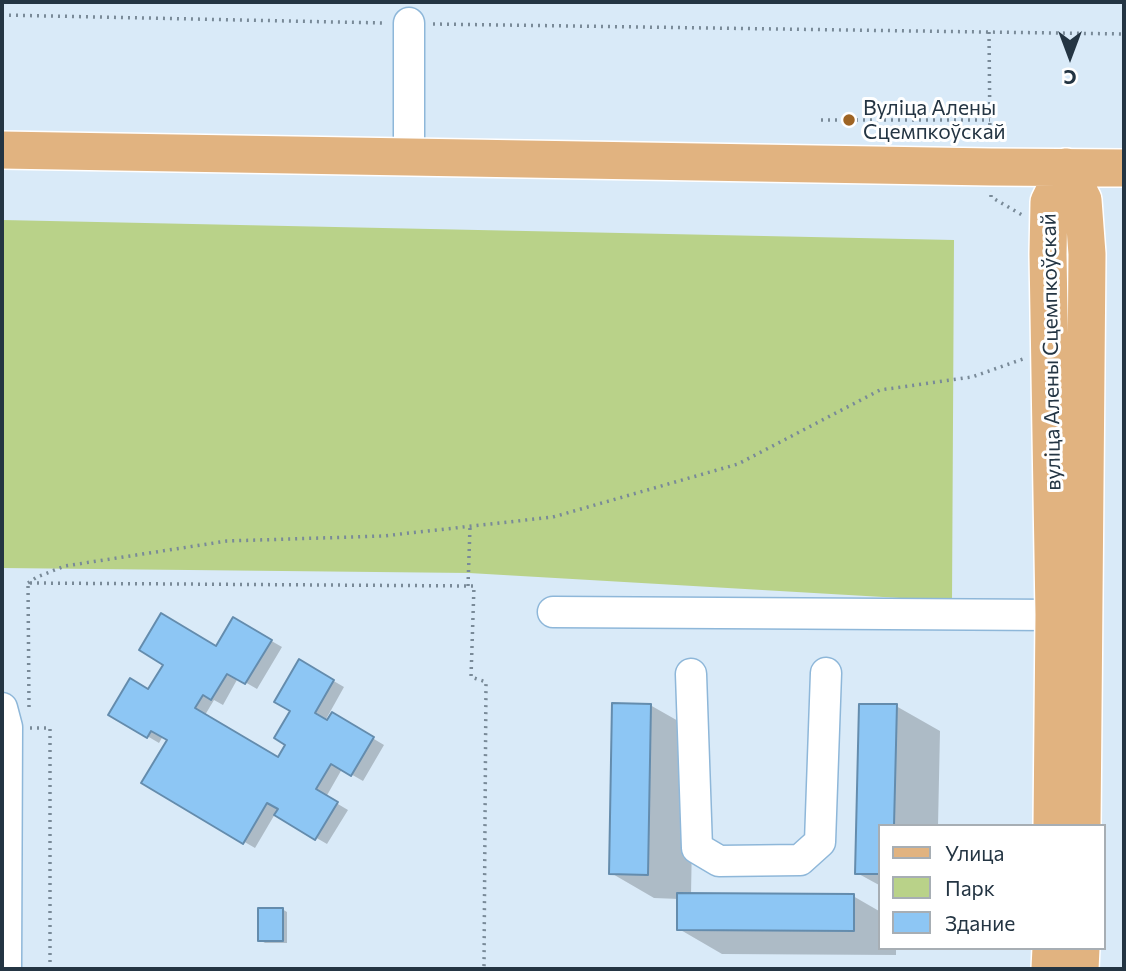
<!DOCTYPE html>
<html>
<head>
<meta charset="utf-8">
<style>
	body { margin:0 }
	#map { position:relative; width:1126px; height:971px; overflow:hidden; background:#d9eaf8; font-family:Commissioner,sans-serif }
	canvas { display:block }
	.frame { position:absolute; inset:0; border:4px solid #243543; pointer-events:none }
	.legend { position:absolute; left:878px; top:824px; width:228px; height:126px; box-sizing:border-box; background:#fff; border:2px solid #a7aeb4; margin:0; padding:9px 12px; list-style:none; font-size:21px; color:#243543 }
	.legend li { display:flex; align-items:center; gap:14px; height:35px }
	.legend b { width:35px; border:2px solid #a7aeb4 }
	.north { position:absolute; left:1035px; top:21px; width:70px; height:70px; -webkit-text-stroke:5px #fff; paint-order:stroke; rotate:180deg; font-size:19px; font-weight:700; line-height:28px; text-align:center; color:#243543 }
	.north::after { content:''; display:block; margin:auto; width:24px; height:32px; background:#243543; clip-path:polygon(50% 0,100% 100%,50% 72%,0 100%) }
</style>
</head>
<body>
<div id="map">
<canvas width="1126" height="971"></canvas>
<div class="frame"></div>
<ul class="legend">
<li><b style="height:9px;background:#e1b380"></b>Улица</li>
<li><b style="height:19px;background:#b9d289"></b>Парк</li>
<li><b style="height:19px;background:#8dc6f4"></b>Здание</li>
</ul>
<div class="north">С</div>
</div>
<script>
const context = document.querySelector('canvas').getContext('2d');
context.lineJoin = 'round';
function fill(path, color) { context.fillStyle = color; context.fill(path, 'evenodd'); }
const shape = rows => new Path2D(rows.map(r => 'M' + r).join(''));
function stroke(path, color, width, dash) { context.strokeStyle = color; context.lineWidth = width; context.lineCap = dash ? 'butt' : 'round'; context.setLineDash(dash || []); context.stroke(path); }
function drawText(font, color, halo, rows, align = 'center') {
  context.font = font + ' Commissioner,sans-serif'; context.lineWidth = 6; context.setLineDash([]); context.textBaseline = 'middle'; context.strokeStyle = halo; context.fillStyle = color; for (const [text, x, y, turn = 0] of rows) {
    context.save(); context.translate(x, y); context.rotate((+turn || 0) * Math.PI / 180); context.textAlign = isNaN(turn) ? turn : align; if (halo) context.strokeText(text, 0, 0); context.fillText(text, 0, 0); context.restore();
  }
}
const green = shape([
	[2,220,954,240,952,601,469,573,2,568]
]);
const shadow = shape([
	[233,619,282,647,257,689,238,678,223,705,214,700,205,715,279,759,288,744,299,661,344,687,325,721,328,723,332,714,384,745,363,781,342,769,326,797,348,810,327,844,275,814,255,848,143,783,169,740,163,736,159,743,110,714,149,691,216,648],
	[650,705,694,730,691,895,853,896,879,911,879,948,896,948,896,955,722,954,679,929,679,899,654,898,611,873],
	[896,706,940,731,938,826,879,826,879,885,857,873],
	[282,909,287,912,287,943,265,943,260,940]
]);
const building = shape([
	[161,613,216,646,233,617,272,640,245,684,227,674,211,700,203,695,195,708,278,757,285,745,274,738,290,711,274,702,299,659,334,680,315,713,327,720,332,712,374,737,351,776,331,764,316,789,338,802,315,840,274,815,278,809,267,803,243,844,141,783,167,740,151,731,147,738,108,715,130,678,148,689,163,665,139,650,161,613],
	[612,703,651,704,648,875,609,874,612,703],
	[859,704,897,704,894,826,879,826,879,874,855,874,859,704],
	[677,893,854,894,854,931,677,930,677,893],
	[258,908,283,908,283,941,258,941,258,908]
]);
const path = shape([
	[2,15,384,23],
	[433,24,1124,34],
	[989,32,990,138],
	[821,120,990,120],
	[991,195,991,197,1022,215],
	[28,583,37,577,65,566,227,541,383,536,553,517,738,464,880,390,972,377,1023,359],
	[468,586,470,527],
	[29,707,28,583,474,586,471,677,486,682,484,969],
	[30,728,50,728,50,969],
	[255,967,255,969]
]);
const minor = shape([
	[409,156,409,23],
	[553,612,1054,615],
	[691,674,697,848,719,861,800,860,820,842,826,673],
	[2,708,7,727,6,969]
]);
const major = shape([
	[2,150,991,167,1124,168],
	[1066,167,1083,200,1087,254,1082,826],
	[1052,826,1054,615,1048,254,1049,202,1066,167],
	[1050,969,1051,948],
	[1080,969,1081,948]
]);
const markers = [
	[849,120,7,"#9e6424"]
];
const poiNames = [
	["Вуліца Алены",863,108],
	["Сцемпкоўскай",863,132]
];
const streetNames = [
	["вуліца Алены Сцемпкоўскай",1051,352,-91]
];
fill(green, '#b9d289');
fill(shadow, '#0003');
fill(building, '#8dc6f4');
stroke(building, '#648cad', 2);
stroke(minor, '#8eb7d9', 33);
stroke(major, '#fff', 40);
stroke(path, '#798a98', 3.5, [2, 5]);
stroke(minor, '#fff', 30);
stroke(major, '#e1b380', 37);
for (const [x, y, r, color] of markers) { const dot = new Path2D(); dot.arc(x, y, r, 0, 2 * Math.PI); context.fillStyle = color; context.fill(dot); stroke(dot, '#fff', 2.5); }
drawText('21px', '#243543', '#fff', poiNames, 'left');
drawText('21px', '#243543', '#fff', streetNames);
</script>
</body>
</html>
